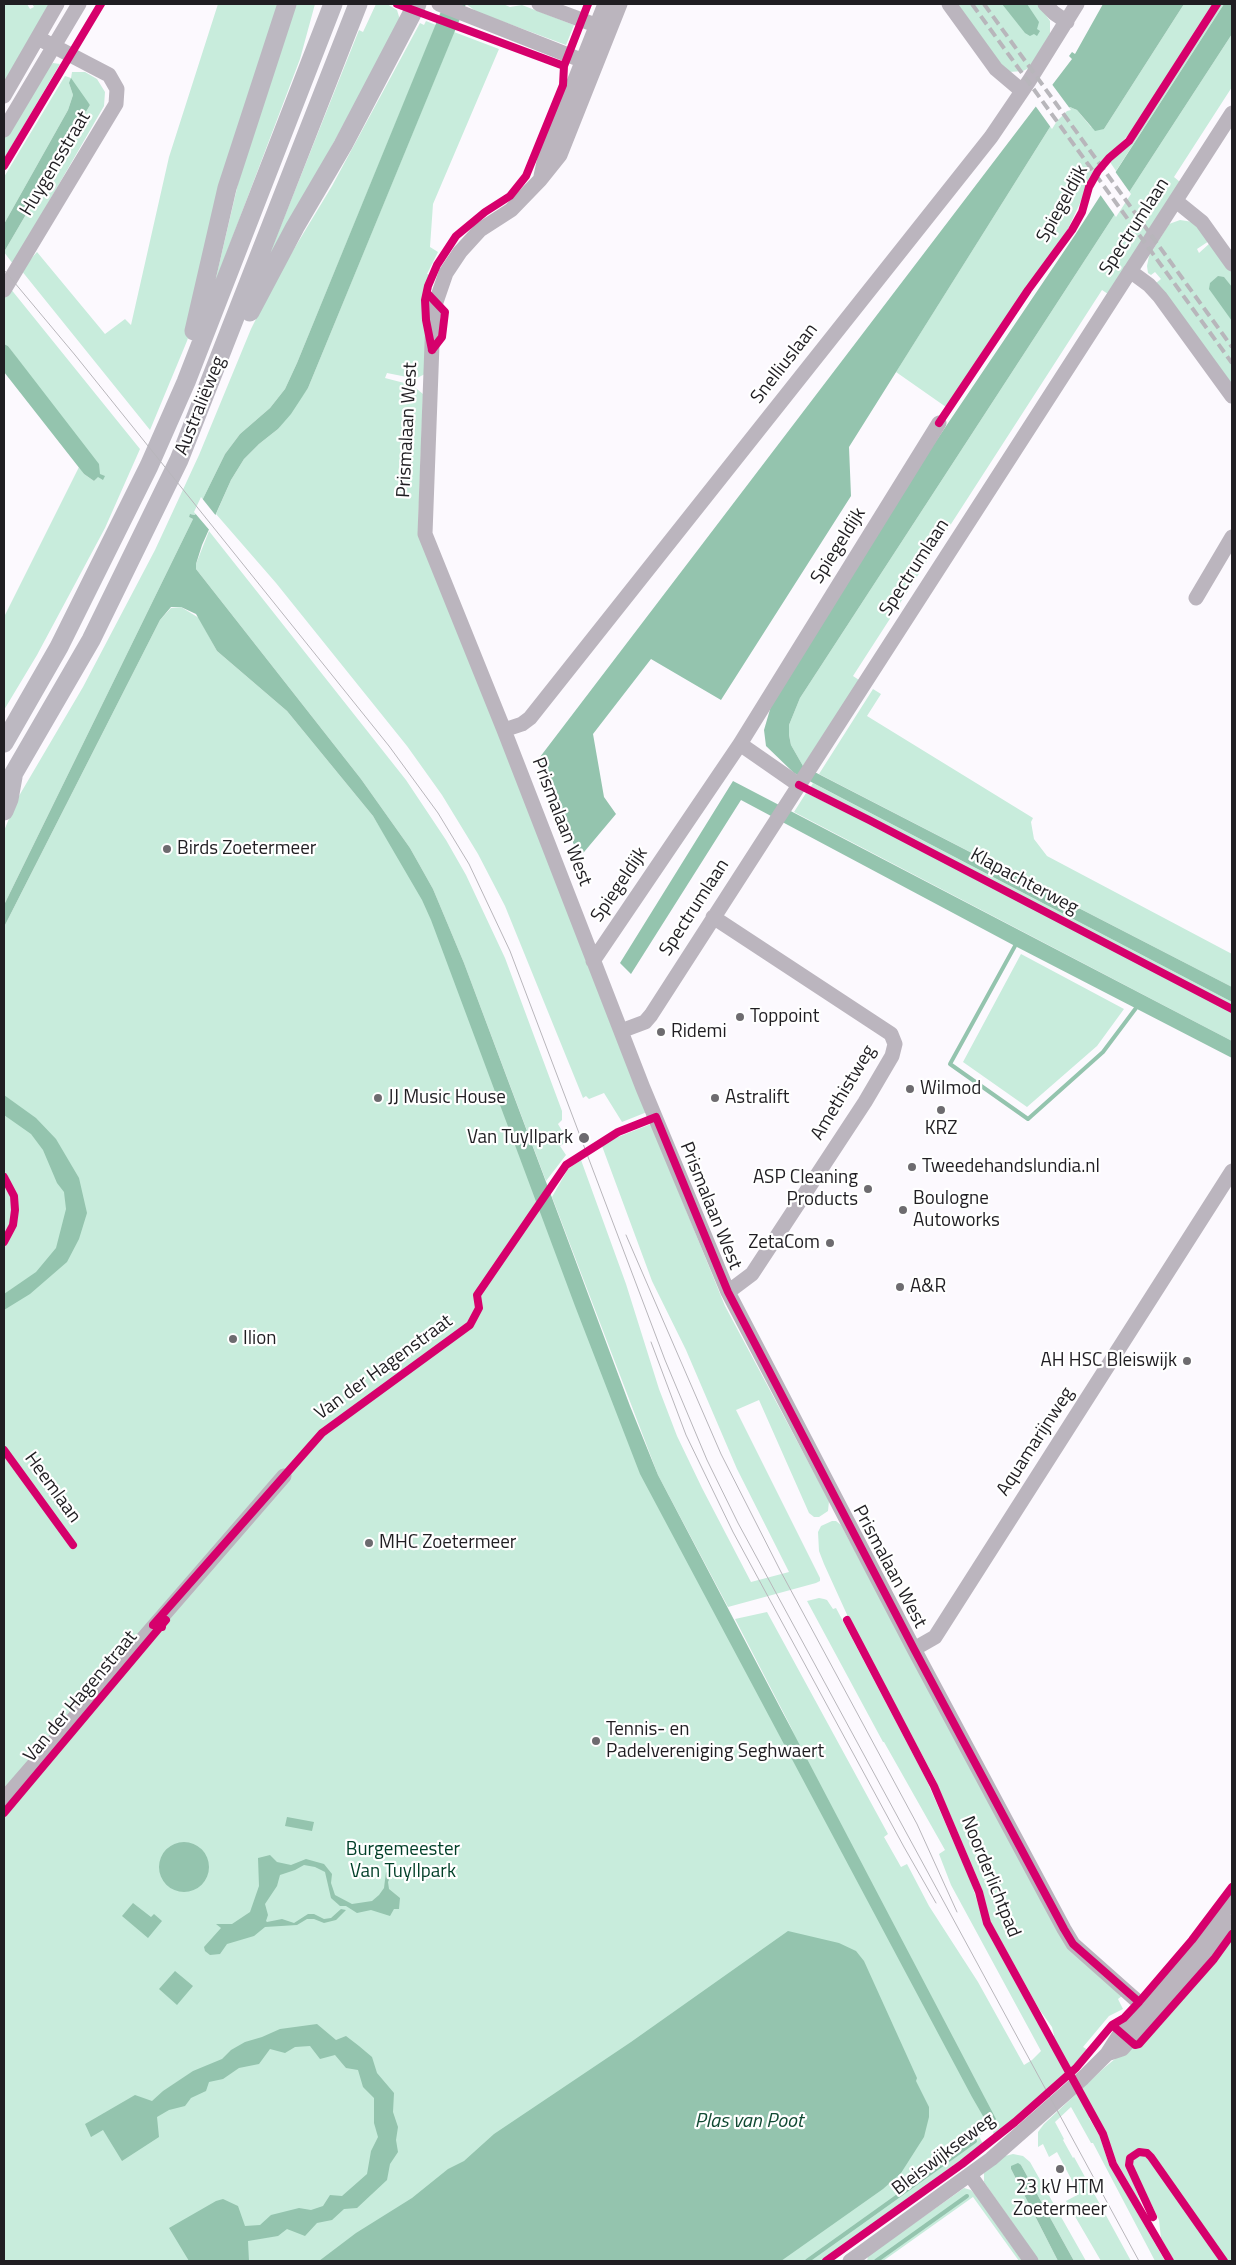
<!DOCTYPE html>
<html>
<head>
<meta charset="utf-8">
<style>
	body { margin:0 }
	#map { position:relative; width:1236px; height:2265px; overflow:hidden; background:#fcf9fe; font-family:"Titillium Web",sans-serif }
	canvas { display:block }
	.frame { position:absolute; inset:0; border:5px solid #201e22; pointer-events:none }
</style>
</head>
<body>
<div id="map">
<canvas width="1236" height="2265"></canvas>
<div class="frame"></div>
</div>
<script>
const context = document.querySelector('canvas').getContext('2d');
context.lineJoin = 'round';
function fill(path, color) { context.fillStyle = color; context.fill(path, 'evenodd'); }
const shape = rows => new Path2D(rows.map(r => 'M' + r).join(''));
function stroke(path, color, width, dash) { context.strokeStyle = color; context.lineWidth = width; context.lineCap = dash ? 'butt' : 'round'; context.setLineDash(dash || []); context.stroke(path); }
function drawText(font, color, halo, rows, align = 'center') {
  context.font = font + ' "Titillium Web",sans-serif'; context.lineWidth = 4.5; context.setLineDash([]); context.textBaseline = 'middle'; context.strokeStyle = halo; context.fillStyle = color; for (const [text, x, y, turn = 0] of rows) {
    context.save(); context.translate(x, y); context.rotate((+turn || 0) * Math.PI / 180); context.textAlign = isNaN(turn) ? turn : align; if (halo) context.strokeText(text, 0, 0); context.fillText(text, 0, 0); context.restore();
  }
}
const green = shape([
	[4,4,27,4,30,9,34,7,32,4,49,4,4,87],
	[218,4,280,4,199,304,187,341,150,430,21,270,37,252,105,334,125,319,131,325,169,157],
	[296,4,315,4,300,59,214,286,241,171],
	[376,4,387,4,397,10,400,20,268,264,266,263,359,30,363,32],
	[466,4,503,4,510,7,522,5,574,25,566,45,477,12],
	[955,4,1038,4,1050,21,1050,34,1029,68,1023,71,1009,72,1001,67],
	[1184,4,1214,4,1132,131,1096,169,1065,235,1033,278,946,407,896,372,1055,119,1066,108,1070,107,1077,110,1091,127,1104,129],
	[1221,4,1224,4,1116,171,1110,162,1134,138],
	[426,21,436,25,297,363,285,389,270,408,240,434,225,454,195,515,191,514,189,517,193,519,4,905,4,831,16,801,83,687,155,550,199,455,251,329,277,277,332,186,420,23,424,25],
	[454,32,499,49,433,204,430,247,438,252,427,274,430,275,424,295,426,341,425,374,417,378,412,378,387,373,385,378,412,385,423,394,418,529,647,1112,622,1122,604,1093,589,1099,586,1096,583,1098,505,906,478,854,442,795,407,746,276,583,216,514,231,480,244,459,259,444,278,429,308,388],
	[1232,34,1232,87,1174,177,1180,182,1108,294,1102,290,853,676,859,680,803,766,791,745,789,735,789,725,800,698],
	[53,63,60,64,4,159,4,135,44,69],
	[72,72,85,72,97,79,105,92,104,106,13,264,4,252,90,105,69,83,73,95,68,110,4,224,4,177,65,76,71,78],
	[1180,220,1193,222,1209,241,1197,249,1199,253,1210,243,1232,273,1232,387,1156,283,1161,279,1155,272,1151,275,1148,273,1147,266,1149,256,1169,224],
	[10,288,140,449,105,528,37,655,4,710,4,617,79,467,84,474,94,481,100,474,8,346,4,344,4,298],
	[209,531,406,780,446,840,466,875,505,958,562,1111,562,1120,558,1124,568,1141,560,1146,566,1155,546,1181,464,963,433,889,410,848,361,779,196,569,196,564],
	[181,607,199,618,217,651,287,711,373,816,430,908,646,1475,794,1733,735,1619,767,1612,888,1834,884,1837,901,1867,907,1864,929,1906,978,1982,1024,2065,1032,2060,1041,2051,951,1885,939,1854,945,1850,884,1742,883,1742,807,1601,819,1598,824,1599,827,1600,833,1609,836,1608,926,1779,971,1882,986,1929,1049,2044,1054,2035,1052,2027,1039,2009,990,1921,982,1889,934,1777,849,1619,824,1564,819,1551,818,1532,821,1526,832,1521,836,1521,841,1525,1059,1934,1122,1996,1118,1999,1123,2009,1109,2016,1083,2047,1088,2050,1077,2063,1049,2089,994,2136,992,2126,979,2136,983,2144,821,2261,4,2261,4,927,160,620,171,608],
	[873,689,881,694,867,716,1033,818,1031,822,1034,839,1047,856,1232,954,1232,987,819,774],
	[813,783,1232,1002,1232,1006,810,788],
	[806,793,883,830,1232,1012,1232,1041,794,812],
	[1021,954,1124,1009,1097,1046,1027,1107,963,1062],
	[651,1124,725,1306,829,1501,828,1511,819,1517,814,1517,809,1513,759,1400,736,1410,820,1578,820,1581,816,1583,728,1607,658,1475,552,1197,568,1169,581,1160,626,1284,659,1389,677,1436,702,1488,751,1582,789,1572,737,1469,686,1350,652,1281,602,1146,613,1139],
	[1232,1937,1232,2261,1227,2261,1153,2155,1147,2150,1140,2149,1129,2154,1126,2164,1143,2208,1115,2159,1106,2134,1095,2114,1089,2118,1100,2137,1108,2162,1165,2261,1155,2261,1093,2143,1091,2143,1071,2107,1055,2122,1064,2139,1063,2140,1073,2158,1074,2157,1131,2261,1101,2261,1066,2201,1079,2194,1057,2152,1049,2157,1043,2144,1038,2147,1038,2132,1044,2124,1104,2068,1127,2049,1139,2045,1190,1989],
	[1013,2154,1023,2156,1030,2162,1086,2261,1074,2261,1021,2165,1011,2169,1058,2261,1039,2261,984,2182,984,2173,1005,2156],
	[1140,2155,1147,2157,1220,2261,1174,2261,1161,2238,1159,2220,1132,2164,1134,2158],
	[964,2188,971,2190,976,2195,1022,2261,1019,2261,973,2197,883,2261,867,2261,868,2256]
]);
const water = shape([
	[444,4,466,4,308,388,291,414,278,429,259,444,244,459,231,480,202,545,196,564,196,569,361,779,410,848,433,889,464,963,630,1406,658,1475,996,2119,992,2124,987,2123,972,2097,640,1474,575,1306,431,920,422,900,373,816,287,711,217,651,196,614,181,607,171,607,160,620,4,927,4,905,193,519,189,517,190,514,195,515,225,454,240,434,270,408,285,389,297,363],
	[1002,4,1027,4,1039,22,1037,29,1040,31,1037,36,1034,34,1030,36,1025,33],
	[1103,4,1184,4,1104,129,1095,131,1077,110,1070,107,1066,109,1055,119,849,447,851,496,721,700,651,659,593,734,604,797,616,814,579,858,540,757,1072,59,1069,56,1072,52,1075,54],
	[1224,4,1232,4,1232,34,800,698,789,725,789,735,791,745,803,766,1232,987,1232,1002,794,773,766,746,764,730,771,706,909,481,1075,235],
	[71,78,90,105,4,252,4,224,68,110,73,95,69,83],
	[1218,276,1224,277,1232,287,1232,321,1209,289,1210,283],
	[4,344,8,346,99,464,100,474,105,476,103,480,98,477,94,481,84,474,4,372],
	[733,781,1232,1041,1232,1058,1015,946,741,800,631,974,620,963],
	[4,1095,36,1118,56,1139,79,1178,87,1213,79,1239,67,1262,30,1294,4,1310,4,1294,36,1272,56,1248,66,1209,64,1192,57,1183,43,1150,31,1134,4,1115],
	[287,1817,314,1822,312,1831,285,1826],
	'159 1867a25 25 0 1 1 50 0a25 25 0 1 1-50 0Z',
	[270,1855,277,1862,291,1865,306,1859,324,1864,332,1874,331,1883,335,1895,352,1904,372,1901,379,1895,384,1888,386,1872,391,1875,388,1882,389,1889,400,1898,399,1909,394,1909,390,1916,371,1910,357,1913,346,1906,340,1906,331,1898,325,1872,315,1867,304,1865,295,1870,280,1875,277,1886,265,1904,268,1915,266,1921,267,1922,282,1919,294,1923,308,1914,314,1914,324,1919,331,1918,341,1909,346,1910,336,1920,324,1923,314,1919,307,1919,297,1925,265,1927,254,1936,227,1944,220,1954,210,1955,205,1951,204,1947,221,1928,216,1924,232,1924,250,1912,259,1886,258,1858],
	[133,1903,151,1917,154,1914,162,1921,148,1938,122,1916],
	[788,1931,839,1943,856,1951,864,1961,917,2078,916,2081,929,2107,929,2117,924,2137,901,2173,883,2189,781,2261,319,2261,356,2233,412,2198,448,2169,464,2161,494,2134,631,2042],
	[175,1971,193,1986,177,2005,159,1989],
	[317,2024,336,2040,346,2036,359,2046,372,2057,377,2073,394,2093,393,2112,398,2127,396,2140,398,2152,390,2164,387,2180,357,2208,344,2209,332,2220,317,2223,305,2236,287,2229,278,2236,248,2241,249,2261,189,2261,169,2228,216,2201,223,2199,238,2206,245,2226,260,2225,271,2215,299,2208,311,2210,323,2206,330,2195,342,2196,367,2174,371,2151,378,2137,374,2123,374,2098,363,2087,358,2070,346,2068,335,2055,320,2059,310,2046,295,2047,285,2053,270,2049,259,2064,239,2068,223,2079,209,2082,206,2091,191,2098,185,2106,169,2110,157,2117,159,2137,122,2161,103,2130,91,2137,85,2124,135,2095,152,2101,163,2091,193,2071,222,2059,231,2050,245,2042,262,2037,280,2029],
	[1018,2163,1021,2165,1074,2261,1058,2261,1011,2169,1011,2166]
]);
const pier = shape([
	[1051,83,1071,110,1067,111,1057,121,1052,129,1034,104],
	[1114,170,1131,194,1116,217,1099,193],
	[201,497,217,517,211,532,194,512]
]);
const stream = shape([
	[1015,946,950,1064,1028,1119,1103,1052,1136,1008],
	[807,2261,975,2141],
	[876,2261,967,2196]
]);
const minor = shape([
	[439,4,591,64],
	[539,4,606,29],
	[620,4,560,155,540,180,511,210,480,230,460,252,446,273,436,302,433,317,425,534,504,730,643,1088,728,1292,914,1649,1064,1929,1073,1944,1153,2015],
	[949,4,996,69,1022,91],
	[1045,4,1054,13,1067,22],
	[4,96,57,4],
	[4,130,79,4],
	[541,176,546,153,605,4],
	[1176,201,1202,222,1232,264],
	[1130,271,1149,285,1160,297,1232,396],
	[4,290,116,104,117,89,109,75,38,38],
	[1196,598,1232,537],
	[504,730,522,724,530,718,991,137,1029,81,1077,4],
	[740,744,799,785],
	[713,917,891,1034,895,1044,892,1056,865,1102,752,1274,728,1292],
	[593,961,740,744,939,423],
	[621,1031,645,1022,651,1015,1232,113],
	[914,1649,935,1637,1232,1171],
	[4,1799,284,1476],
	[1107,2054,1122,2049,1130,2040,1232,1922],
	[970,2175,1031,2261],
	[850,2261,991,2159,1083,2078,1107,2054,1121,2032,1199,1945,1232,1900]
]);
const major = shape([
	[250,312,295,227,343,145,417,4],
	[194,331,227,188,287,4],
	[4,743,59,647,149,466,186,382,333,4],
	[4,790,91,640,179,460,358,4],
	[4,811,9,799,13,777]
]);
const tram = shape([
	[4,270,75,355,389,746,438,813,469,864,510,951,665,1360,707,1460,738,1523,1139,2261],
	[626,1235,721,1454,781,1572,917,1824,957,1912],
	[651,1342,686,1435,733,1532,904,1847,936,1903]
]);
const rail = shape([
	[972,4,1232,363],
	[984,4,1232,347]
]);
const cycleway = shape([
	[397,4,564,66],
	[4,166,101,4],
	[427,293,445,312,442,337,432,350],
	[432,350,426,320,425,300,428,286,437,265,456,236,485,212,510,196,526,176,563,85,564,66,588,4],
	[939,423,1028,290,1072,230,1082,212,1089,187,1098,171,1109,158,1129,141,1217,4],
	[799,785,869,820,1232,1009],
	[4,1177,14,1196,15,1210,13,1225,4,1242],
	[4,1450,73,1545],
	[847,1620,934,1786,979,1892,987,1923,1103,2134,1113,2164,1170,2261],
	[162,1627,153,1625,322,1433,470,1325,479,1308,477,1295,566,1165,618,1132,656,1117,728,1292,914,1649,1064,1929,1073,1944,1139,2002],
	[4,1813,166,1620],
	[1112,2025,1135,2045,1139,2044,1214,1959,1232,1934],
	[1153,2217,1129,2165,1130,2158,1139,2152,1147,2153,1151,2157,1224,2261],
	[826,2261,962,2164,1015,2122,1076,2068,1112,2025,1124,2018,1139,2002,1192,1940,1232,1887]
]);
const markers = [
	[167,849,5,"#6d6b6f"],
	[740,1017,5,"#6d6b6f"],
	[661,1032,5,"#6d6b6f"],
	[910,1089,5,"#6d6b6f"],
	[378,1098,5,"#6d6b6f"],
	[715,1098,5,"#6d6b6f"],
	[941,1110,5,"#6d6b6f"],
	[584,1138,6,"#6d6b6f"],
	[912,1167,5,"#6d6b6f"],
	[868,1189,5,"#6d6b6f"],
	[903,1210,5,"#6d6b6f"],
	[830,1243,5,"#6d6b6f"],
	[900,1287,5,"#6d6b6f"],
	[233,1339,5,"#6d6b6f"],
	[1187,1361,5,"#6d6b6f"],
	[369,1543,5,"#6d6b6f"],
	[596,1741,5,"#6d6b6f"],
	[1060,2169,5,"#6d6b6f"]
];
const streetNames = [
	["Huygensstraat",56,164,-59],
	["Spiegeldijk",1063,204,-61],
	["Spectrumlaan",1135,227,-57],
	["Snelliuslaan",785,364,-52],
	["Australiëweg",201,406,-68],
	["Prismalaan West",408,430,-87],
	["Spiegeldijk",839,546,-58],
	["Spectrumlaan",915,568,-57],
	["Prismalaan West",561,822,69],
	["Klapachterweg",1024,882,28],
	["Spiegeldijk",620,885,-56],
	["Spectrumlaan",695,908,-57],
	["Amethistweg",844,1093,-59],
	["Prismalaan West",710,1206,68],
	["Van der Hagenstraat",384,1368,-36],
	["Aquamarijnweg",1036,1442,-57],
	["Heemlaan",52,1488,54],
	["Prismalaan West",889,1567,62],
	["Van der Hagenstraat",81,1697,-50],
	["Noorderlichtpad",990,1877,68],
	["Bleiswijkseweg",944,2155,-37]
];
const poiNames = [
	["Birds Zoetermeer",177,849],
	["Toppoint",750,1017],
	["Ridemi",671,1032],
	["Wilmod",920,1089],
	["JJ Music House",388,1098],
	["Astralift",725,1098],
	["KRZ",941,1129,"center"],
	["Van Tuyllpark",573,1138,"right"],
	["Tweedehandslundia.nl",922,1167],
	["ASP Cleaning",858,1178,"right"],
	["Products",858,1200,"right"],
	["Boulogne",913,1199],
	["Autoworks",913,1221],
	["ZetaCom",820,1243,"right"],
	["A&R",910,1287],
	["Ilion",243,1339],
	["AH HSC Bleiswijk",1177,1361,"right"],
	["MHC Zoetermeer",379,1543],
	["Tennis- en",606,1730],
	["Padelvereniging Seghwaert",606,1752],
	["23 kV HTM",1060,2188,"center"],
	["Zoetermeer",1060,2210,"center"]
];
const parkNames = [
	["Burgemeester",403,1850],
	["Van Tuyllpark",403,1872]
];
const waterNames = [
	["Plas van Poot",749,2122]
];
fill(green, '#c8ecdc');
fill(water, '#94c4ae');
fill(pier, '#fcf9fe');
stroke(stream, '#94c4ae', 4);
stroke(minor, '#bbb5be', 15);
stroke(major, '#bcb8c1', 19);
stroke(tram, '#b8b6bb', 1);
stroke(rail, '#b8b6bb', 4, [10, 5]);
stroke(cycleway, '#d6006c', 8);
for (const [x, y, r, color] of markers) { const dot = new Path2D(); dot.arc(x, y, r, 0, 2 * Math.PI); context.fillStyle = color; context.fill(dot); stroke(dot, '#fff', 2); }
drawText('19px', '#201e22', '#fff', streetNames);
drawText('19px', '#201e22', '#fff', poiNames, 'left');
drawText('19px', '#003f28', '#fff', parkNames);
drawText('italic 20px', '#114a33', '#fff', waterNames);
</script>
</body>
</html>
